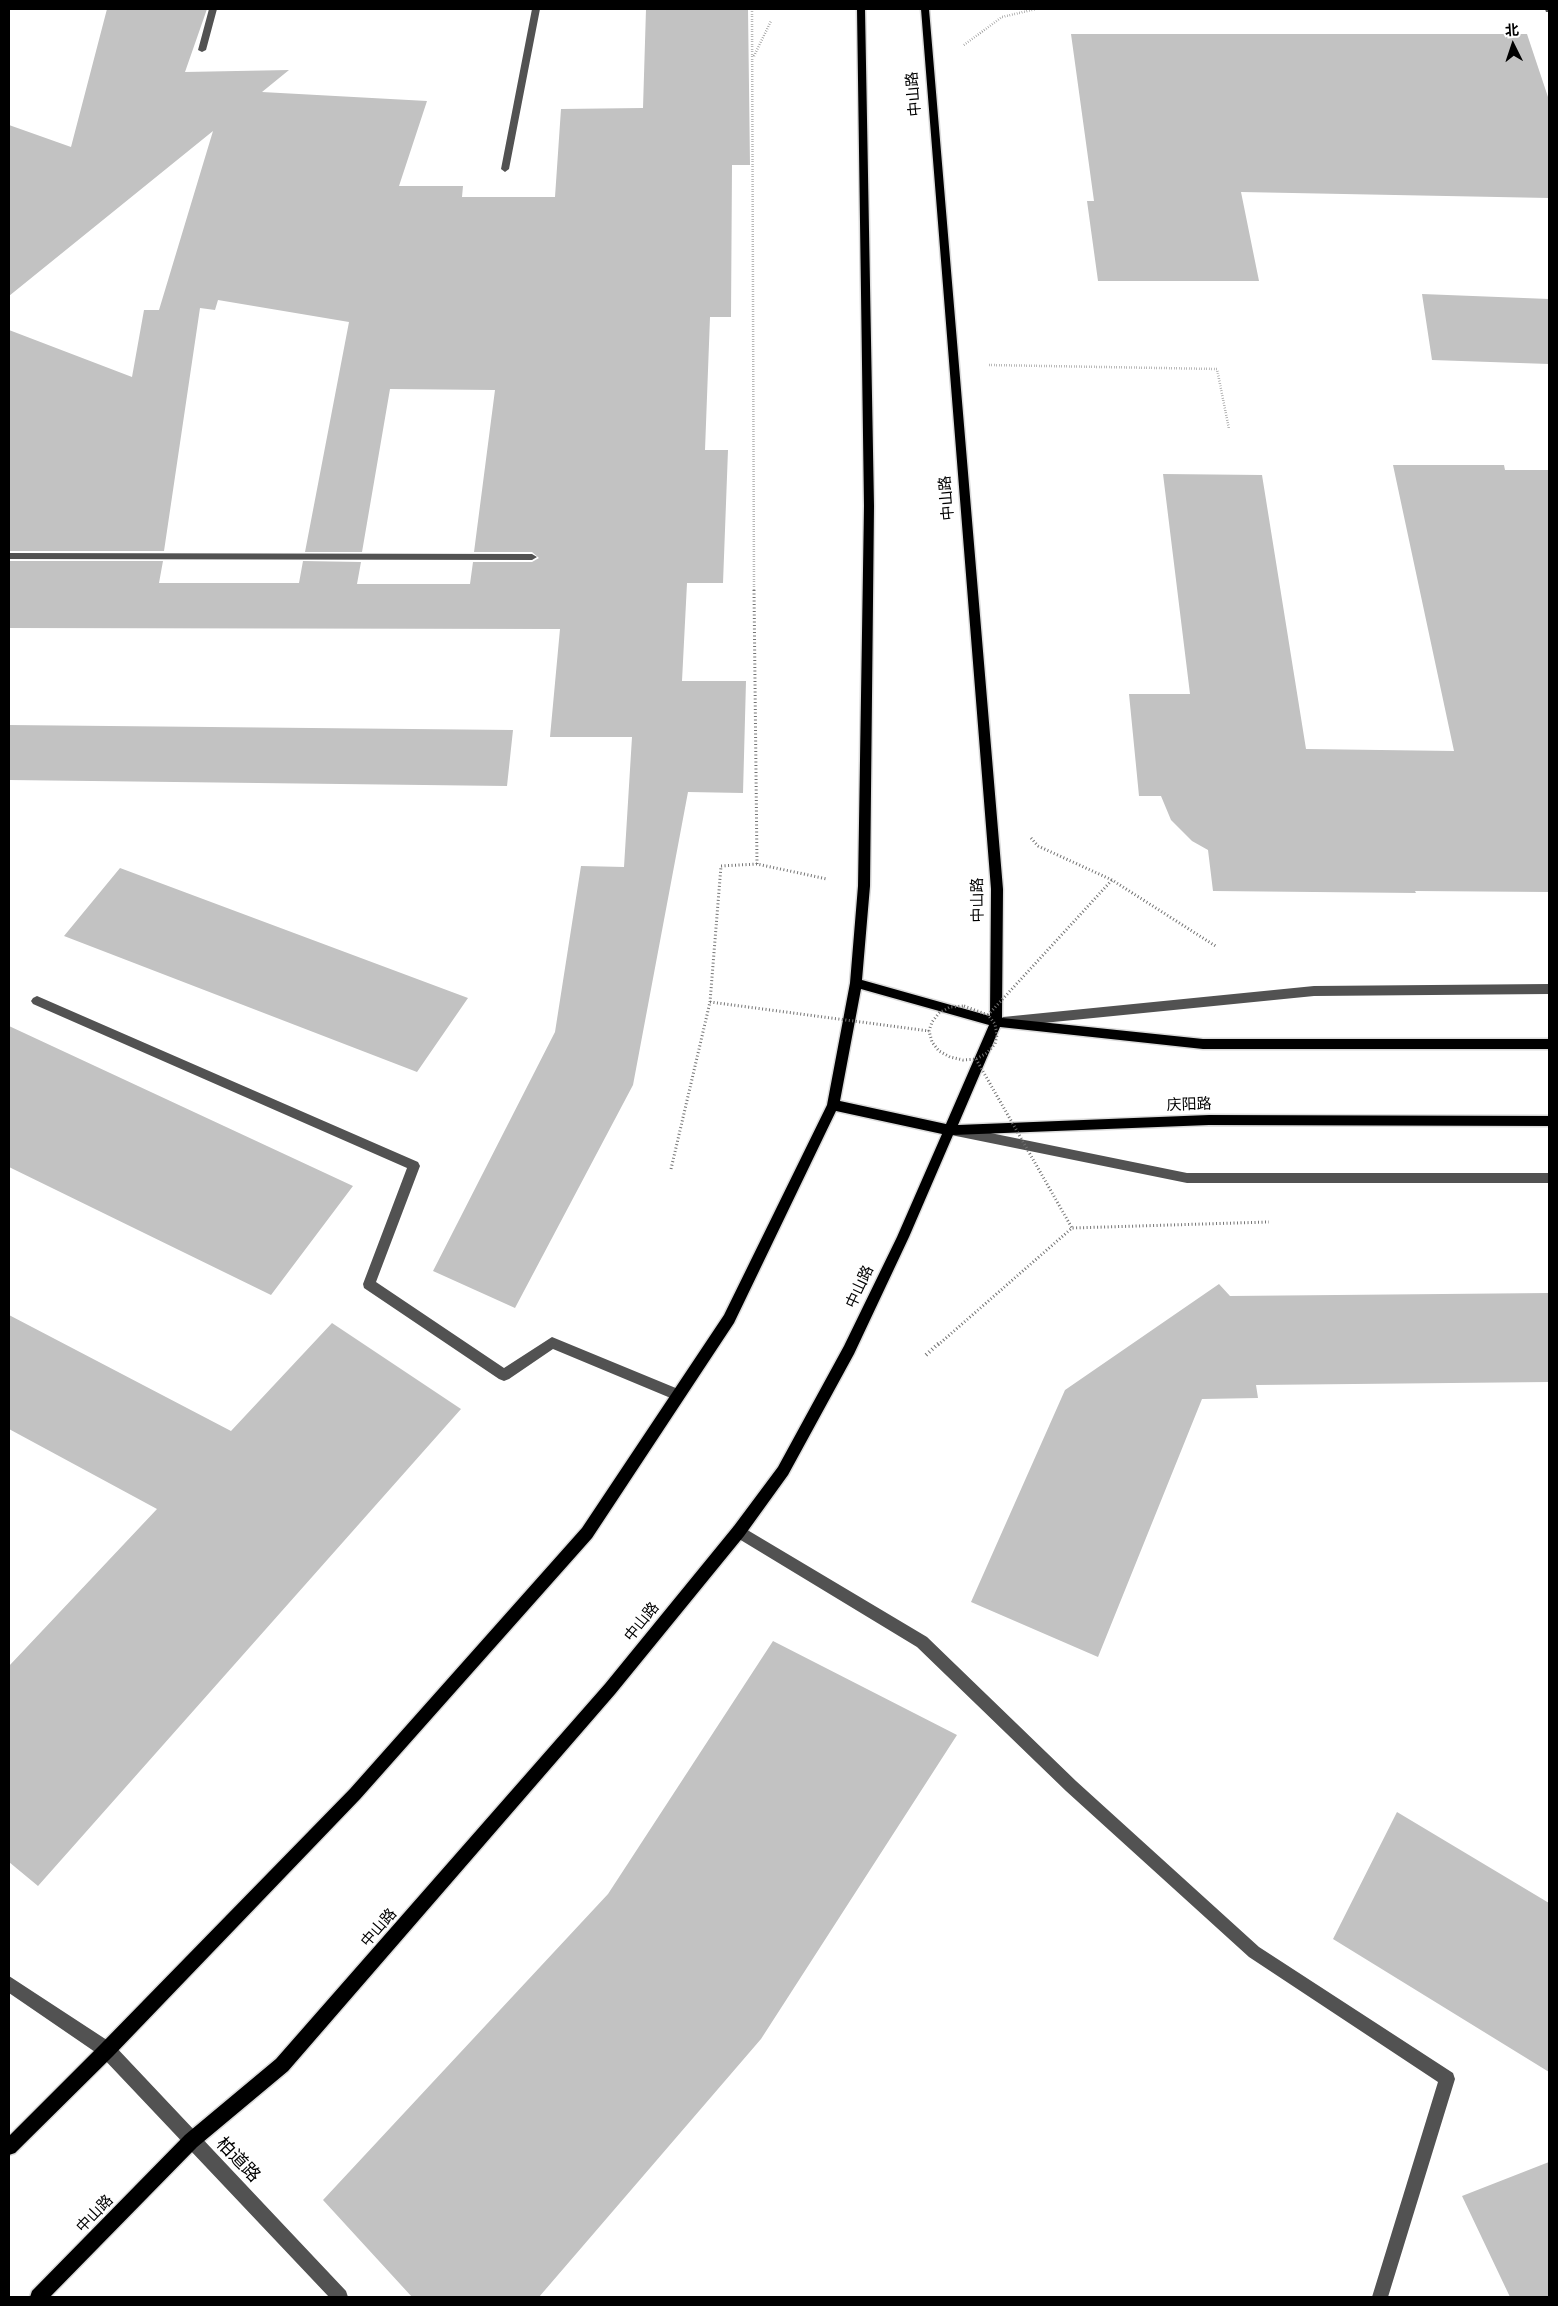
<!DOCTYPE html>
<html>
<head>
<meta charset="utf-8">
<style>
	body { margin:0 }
	#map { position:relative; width:1558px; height:2306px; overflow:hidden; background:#fff; font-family:"PT Sans Narrow","Noto Sans SC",sans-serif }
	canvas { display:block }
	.frame { position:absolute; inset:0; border:10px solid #000; pointer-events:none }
	.north { position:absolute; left:1488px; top:20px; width:50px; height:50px; -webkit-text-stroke:4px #fff; paint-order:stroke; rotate:356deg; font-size:14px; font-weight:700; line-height:20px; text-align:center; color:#000 }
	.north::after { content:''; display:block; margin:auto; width:18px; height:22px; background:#000; clip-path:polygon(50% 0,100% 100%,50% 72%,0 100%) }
</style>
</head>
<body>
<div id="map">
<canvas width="1558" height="2306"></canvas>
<div class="frame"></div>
<div class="north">北</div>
</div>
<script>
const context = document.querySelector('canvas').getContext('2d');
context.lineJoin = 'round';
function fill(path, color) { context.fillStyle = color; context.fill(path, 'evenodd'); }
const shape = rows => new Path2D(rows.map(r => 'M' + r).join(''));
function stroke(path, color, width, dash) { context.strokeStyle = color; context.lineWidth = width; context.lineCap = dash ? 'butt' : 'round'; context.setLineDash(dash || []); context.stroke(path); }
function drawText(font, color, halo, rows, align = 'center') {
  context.font = font + ' "PT Sans Narrow","Noto Sans SC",sans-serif'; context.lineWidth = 5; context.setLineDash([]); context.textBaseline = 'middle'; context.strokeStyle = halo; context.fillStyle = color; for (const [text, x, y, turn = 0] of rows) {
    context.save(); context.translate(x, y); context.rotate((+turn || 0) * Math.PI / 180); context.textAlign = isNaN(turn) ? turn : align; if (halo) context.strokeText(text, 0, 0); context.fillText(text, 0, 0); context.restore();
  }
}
const building = shape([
	[107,9,207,9,185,72,289,70,262,92,427,101,399,186,463,186,462,197,555,197,561,109,643,108,646,9,748,9,750,165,732,165,731,317,710,317,705,450,728,450,723,583,687,583,682,681,746,681,743,793,688,792,633,1085,515,1308,433,1271,555,1032,581,866,624,867,632,737,550,737,560,629,9,628,9,561,163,561,159,583,299,583,303,561,361,562,357,584,470,584,473,562,532,562,539,558,532,552,474,552,495,390,390,389,362,552,305,552,349,322,218,300,215,310,200,308,164,551,9,551,9,330,132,377,144,310,159,310,213,131,9,296,9,125,71,147],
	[1071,34,1527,34,1549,100,1549,198,1241,192,1259,281,1098,281,1087,201,1094,201],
	[1422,294,1549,299,1549,364,1432,360],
	[1393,465,1504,465,1505,470,1549,470,1549,892,1415,891,1416,893,1213,891,1208,850,1192,841,1171,820,1161,796,1139,796,1129,694,1190,694,1163,474,1262,475,1306,749,1454,751],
	[9,725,513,730,507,786,9,780],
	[120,868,468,998,417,1072,64,936],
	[9,1026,353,1186,271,1295,9,1167],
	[1219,1284,1230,1296,1549,1293,1549,1382,1256,1385,1258,1398,1202,1399,1098,1657,971,1602,1065,1390],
	[9,1315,231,1431,332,1323,461,1409,38,1886,9,1862,9,1666,157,1509,9,1429],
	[773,1641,957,1735,761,2039,539,2297,412,2297,323,2200,608,1894],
	[1397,1812,1549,1903,1549,2072,1333,1939],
	[1549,2162,1549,2297,1510,2297,1462,2196]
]);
const pathFar2 = shape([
	[752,9,754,591],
	[964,45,1002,17,1036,9],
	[754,56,771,21],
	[989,365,1217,369,1229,429]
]);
const pathFar1 = shape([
	[754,590,757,864,827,879],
	[1031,838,1038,846,1112,880,1217,947],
	[671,1169,710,1002,721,866,757,864],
	[938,1345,1072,1228,1269,1222]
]);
const path = shape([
	[926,1355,939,1343]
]);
const minor = shape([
	[209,9,217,9,206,50,202,52,198,50,209,9],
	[532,9,540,9,509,169,505,172,501,169,532,9],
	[1545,9,1549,9,1549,12,1546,12,1545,9],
	[9,553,532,554,537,557,532,560,9,559,9,553],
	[1549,984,1549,994,1314,996,1003,1027,997,1022,1003,1017,1314,986,1549,984],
	[37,996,418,1162,420,1166,376,1282,504,1368,552,1337,683,1391,685,1395,683,1399,678,1401,673,1399,553,1349,509,1379,504,1381,499,1379,364,1288,363,1284,407,1168,33,1004,31,1001,33,998,37,996],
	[956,1126,1187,1173,1549,1173,1549,1183,1187,1183,956,1136,952,1135,950,1131,952,1127,956,1126],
	[739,1525,927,1637,1076,1781,1259,1947,1453,2073,1455,2079,1388,2297,1372,2297,1438,2082,1249,1957,1066,1791,917,1647,734,1536,732,1531,734,1526,739,1525],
	[9,1976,113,2044,346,2291,348,2297,329,2297,101,2056,9,1993,9,1976]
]);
const major = shape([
	[857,9,865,9,874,506,870,886,862,980,990,1016,991,889,921,9,929,9,1003,889,1002,1018,1203,1039,1549,1039,1549,1049,1203,1049,1000,1027,958,1125,1209,1115,1549,1116,1549,1126,1209,1125,953,1135,909,1237,854,1354,788,1475,744,1536,615,1694,288,2071,197,2147,50,2297,30,2297,32,2291,185,2135,276,2059,605,1684,734,1526,778,1467,844,1346,897,1237,942,1134,836,1111,734,1323,592,1538,360,1799,113,2056,15,2153,9,2155,9,2136,101,2044,350,1789,582,1528,724,1315,827,1105,850,983,858,886,864,506,857,9],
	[861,989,989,1025,946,1124,840,1101,861,989]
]);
const pathBridge = shape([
	[710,1002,929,1031],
	[964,1006,988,1015,995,1024,997,1035,995,1044,987,1053,976,1059,963,1060,950,1057,939,1051,932,1042,929,1031,932,1022,939,1013,950,1007,964,1006],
	[988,1015,1112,880],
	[976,1059,1072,1228]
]);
const streetNames = [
	["中山路",914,94,-95],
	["中山路",947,498,-95],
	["中山路",978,900,-91],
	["庆阳路",1189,1105,-2],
	["中山路",860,1287,-65],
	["中山路",642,1622,-51],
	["中山路",379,1928,-49],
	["中山路",95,2214,-46]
];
const nearStreetnames = [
	["柏道路",238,2160,46]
];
fill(building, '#c2c2c2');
stroke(major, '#dbdbdb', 3);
stroke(pathFar2, '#747474', 2.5, [0.5, 2]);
stroke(pathFar1, '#747474', 3, [1, 2.5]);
stroke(path, '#747474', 4, [1, 3]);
fill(minor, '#525252');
fill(major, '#000');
stroke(pathBridge, '#747474', 3, [1, 2.5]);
drawText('15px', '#000', '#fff', streetNames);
drawText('18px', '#000', '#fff', nearStreetnames);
</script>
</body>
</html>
